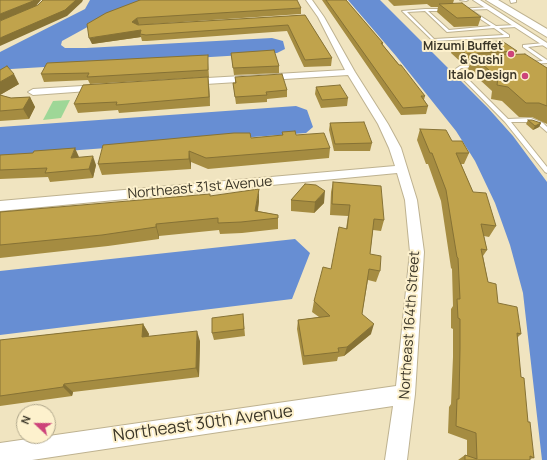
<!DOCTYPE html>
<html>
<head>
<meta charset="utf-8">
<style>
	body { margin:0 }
	#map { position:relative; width:547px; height:460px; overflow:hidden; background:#f0e4c0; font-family:Manrope,sans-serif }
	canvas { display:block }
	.north { position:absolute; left:16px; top:404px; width:40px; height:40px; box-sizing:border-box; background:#fdf1cd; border:1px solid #afa68b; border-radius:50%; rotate:292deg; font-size:11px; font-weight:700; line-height:16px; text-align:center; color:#3b3628 }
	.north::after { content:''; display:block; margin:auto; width:14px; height:18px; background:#cd437a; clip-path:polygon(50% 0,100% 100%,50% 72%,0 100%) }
</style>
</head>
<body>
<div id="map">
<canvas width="547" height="460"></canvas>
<div class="north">N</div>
</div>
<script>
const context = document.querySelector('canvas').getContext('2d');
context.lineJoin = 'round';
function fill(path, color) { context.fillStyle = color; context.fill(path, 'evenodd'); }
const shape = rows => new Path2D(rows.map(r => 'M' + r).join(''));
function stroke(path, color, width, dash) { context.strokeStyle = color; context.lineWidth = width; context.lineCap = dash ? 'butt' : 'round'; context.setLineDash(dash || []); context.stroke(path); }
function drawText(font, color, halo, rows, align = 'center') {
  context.font = font + ' Manrope,sans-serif'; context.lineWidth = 4; context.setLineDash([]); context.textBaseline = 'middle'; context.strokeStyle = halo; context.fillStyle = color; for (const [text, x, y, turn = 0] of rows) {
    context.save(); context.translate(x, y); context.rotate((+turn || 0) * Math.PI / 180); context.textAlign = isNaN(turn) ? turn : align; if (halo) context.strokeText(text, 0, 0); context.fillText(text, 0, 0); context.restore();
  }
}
const green = shape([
	[70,100,61,118,43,120,53,101]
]);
const water = shape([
	[90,0,266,0,113,13,62,41,61,45,65,48,86,48,272,38,283,41,285,49,277,53,11,69,0,75,0,52,85,9],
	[348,0,380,0,488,108,513,136,547,182,547,460,542,460,523,293,510,245,495,203,475,161,456,131,396,56],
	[296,106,307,110,313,127,306,133,0,156,0,127],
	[295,239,310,253,292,299,0,335,0,271]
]);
const service = shape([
	[460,0,468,0,466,1,460,0],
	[489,7,490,9,462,10,460,9,489,7],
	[425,9,447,9,446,11,428,11,449,30,491,26,473,14,474,12,496,26,516,25,518,26,516,27,499,28,509,35,509,37,508,37,433,41,402,11,425,9],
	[425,11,447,32,494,28,504,35,434,39,407,12,425,11],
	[544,43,546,44,545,45,528,47,547,60,547,63,528,64,528,62,529,62,543,61,523,47,523,45,544,43],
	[478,65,478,67,461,68,459,70,508,119,531,118,543,123,547,127,547,132,539,125,530,122,511,122,547,167,547,173,545,172,505,122,454,70,460,66,478,65]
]);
const minor = shape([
	[306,0,312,0,324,17,355,72,388,124,401,148,417,200,424,252,415,394,407,460,385,460,393,406,32,460,0,460,0,443,396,386,410,252,405,200,397,173,0,211,0,201,395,166,389,148,378,124,348,75,190,85,186,82,190,79,345,70,318,17,306,0],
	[473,0,480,0,547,43,547,48,473,0],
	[510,0,516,0,516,2,511,3,510,0],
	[99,85,104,88,102,90,33,95,28,92,33,89,99,85]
]);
const primary = shape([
	[486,0,498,0,547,29,547,37,486,0]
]);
const wall = shape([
	[322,0,346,0,383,43,383,45,425,96,424,100,428,106,426,114,401,115],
	[388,0,454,0,453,3,481,17,478,26,454,27,437,12,438,7,431,7,427,4,394,6],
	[301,8,301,14,138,25,305,15,332,58,331,66,304,67,287,31,147,41,142,41,141,37,92,44,106,13],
	[454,44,517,51,515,54,547,68,547,124,532,117,519,117,502,101,491,99,492,91,468,69,470,64,463,64,451,53],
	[231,53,279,66,279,73,234,75],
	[208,62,209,77,90,84,88,80,44,82,41,74],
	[0,70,19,84,0,95,11,98,30,97,35,107,29,119,0,121],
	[208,77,209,85,210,106,119,113,118,110,78,113,74,104],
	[235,77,287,90,287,97,267,99,267,102,236,104,233,83,235,83],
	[316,87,348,98,347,106,321,108,315,94],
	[528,120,541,123,539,127,533,130,526,124],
	[330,123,372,143,370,151,334,151,329,130],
	[420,129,452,141,469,153,464,164,461,164,473,192,496,226,489,237,484,236,487,250,483,256,488,282,498,303,521,334,517,338,521,377,534,458,530,459,530,460,458,460,465,455,467,456,467,440,448,433,449,407,451,404,453,357,453,329,451,328,451,309,453,306,452,269,451,268,441,201,428,164,426,164,417,140],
	[282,132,296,135,330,148,329,158,208,169,191,162,191,169,102,175,98,164,251,138,282,135],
	[33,153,79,157,96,165,93,178,50,182,48,177,0,179,0,155],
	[333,182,384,220,381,231,373,230,370,254,380,271,376,282,368,280,362,314,371,334,344,356,338,357,337,361,303,365,297,329,298,320,319,317,312,312,314,301,331,269,346,229,348,216,330,215,331,192],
	[305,184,324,203,314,213,291,211,291,200],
	[210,196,259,201,258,211,278,215,278,229,242,233,220,234,219,230,159,236,159,239,108,246,0,258,0,212],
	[243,314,245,336,214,340,212,333],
	[143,324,149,334,148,336,200,341,199,377,73,392,72,396,0,406,0,340]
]);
const shadedWall = shape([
	[34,0,41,0,35,7,0,21,0,14],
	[76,0,83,0,82,2,67,16,0,46,0,38],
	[137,18,139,24,134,29,132,22],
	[141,30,140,34,141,37,92,44,89,38],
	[14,74,19,84,0,95,0,82],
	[208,77,209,85,210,106,209,97],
	[30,97,35,107,29,119,23,109],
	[541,123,539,127,533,130,535,126],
	[75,148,79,157,71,158],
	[189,151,191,162,191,169,189,159],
	[93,156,96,165,93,178,89,169],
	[259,189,259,201,256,220,255,211],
	[325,191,324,203,314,213,315,202],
	[156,224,159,236,159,239,156,227],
	[143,324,149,334,147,347,142,337],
	[374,324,371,334,344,356,347,347],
	[197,331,200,341,199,377,196,368],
	[64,384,73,392,72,396,63,387]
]);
const building = shape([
	[0,0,34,0,33,1,0,14,0,0],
	[43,0,76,0,65,10,0,38,0,21,38,5,43,0],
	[140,0,297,0,301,8,137,18,132,22,138,25,305,15,332,58,305,60,288,25,146,35,140,34,141,30,89,38,87,24,106,13,140,0],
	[326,0,346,0,383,43,381,43,399,65,401,65,425,96,421,96,428,106,403,108,326,0],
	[462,3,481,17,457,18,439,4,462,3],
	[502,41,517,51,466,54,454,44,502,41],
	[274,50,279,66,233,68,231,53,274,50],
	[525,54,547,68,547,106,539,103,526,103,508,87,497,85,498,78,473,56,525,54],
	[208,55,208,70,87,77,89,73,41,74,47,63,208,55],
	[7,66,14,74,0,82,0,70,7,66],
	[282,74,287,90,266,92,267,95,235,97,233,83,236,83,235,77,282,74],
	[208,77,209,97,116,105,117,102,74,104,83,85,208,77],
	[340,85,348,98,322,100,316,87,340,85],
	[0,95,11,98,30,97,23,109,0,111,0,95],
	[528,120,532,120,541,123,535,126,528,120],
	[364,122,372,143,335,144,330,123,364,122],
	[420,129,446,130,452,141,462,141,469,153,456,153,473,192,486,193,496,226,481,224,487,250,481,249,488,282,496,284,498,303,517,307,521,334,517,333,521,377,524,378,528,422,530,422,534,458,530,456,530,460,465,460,465,455,477,459,476,433,456,426,457,399,459,399,460,348,460,319,458,318,457,299,460,299,458,258,457,257,446,190,432,153,430,153,420,129],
	[295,131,296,135,324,133,330,148,206,158,189,151,189,159,98,164,103,145,234,133,250,133,251,138,283,135,282,132,295,131],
	[75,148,71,158,93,156,89,169,45,173,47,168,0,170,0,155,33,153,34,151,75,148],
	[333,182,381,186,384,220,374,219,370,254,381,256,380,271,369,269,362,314,374,324,347,347,338,348,339,352,304,356,298,320,330,316,314,301,323,267,331,269,339,227,347,229,350,205,332,204,333,182],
	[305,184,316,185,325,191,315,202,291,200,305,184],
	[259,189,255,211,278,215,278,218,241,222,218,223,218,218,156,224,156,227,102,235,0,245,0,212,210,194,210,196,259,189],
	[243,314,244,329,212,333,212,318,243,314],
	[143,324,142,337,197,331,196,368,64,384,63,387,0,396,0,340,143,324]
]);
const markers = [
	[511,54,4,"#cd437a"],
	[525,76,4,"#cd437a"]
];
const farPoinames = [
	["Mizumi Buffet",503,47],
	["& Sushi",503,61],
	["Italo Design",517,76]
];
const streetNames = [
	["Northeast 31st Avenue",200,188,-5],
	["Northeast 164th Street",410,325,-86]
];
const nearStreetnames = [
	["Northeast 30th Avenue",203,424,-8]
];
fill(green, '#9ed797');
fill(water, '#678ed3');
stroke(service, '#beb290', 2);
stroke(minor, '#beb290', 2);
stroke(primary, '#beb290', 2);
fill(service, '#fff');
fill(minor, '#fff');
fill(primary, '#fff');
fill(wall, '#a58c41');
fill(shadedWall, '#867235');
fill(building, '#c0a34c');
stroke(building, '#867235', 1);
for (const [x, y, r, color] of markers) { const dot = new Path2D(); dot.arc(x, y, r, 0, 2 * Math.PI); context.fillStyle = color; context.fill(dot); stroke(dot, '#fdf1cd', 1.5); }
drawText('bold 12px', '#3b3628', '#fdf1cd', farPoinames, 'right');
drawText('14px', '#3b3628', '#fdf1cd', streetNames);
drawText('17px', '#3b3628', '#fdf1cd', nearStreetnames);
</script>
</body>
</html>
